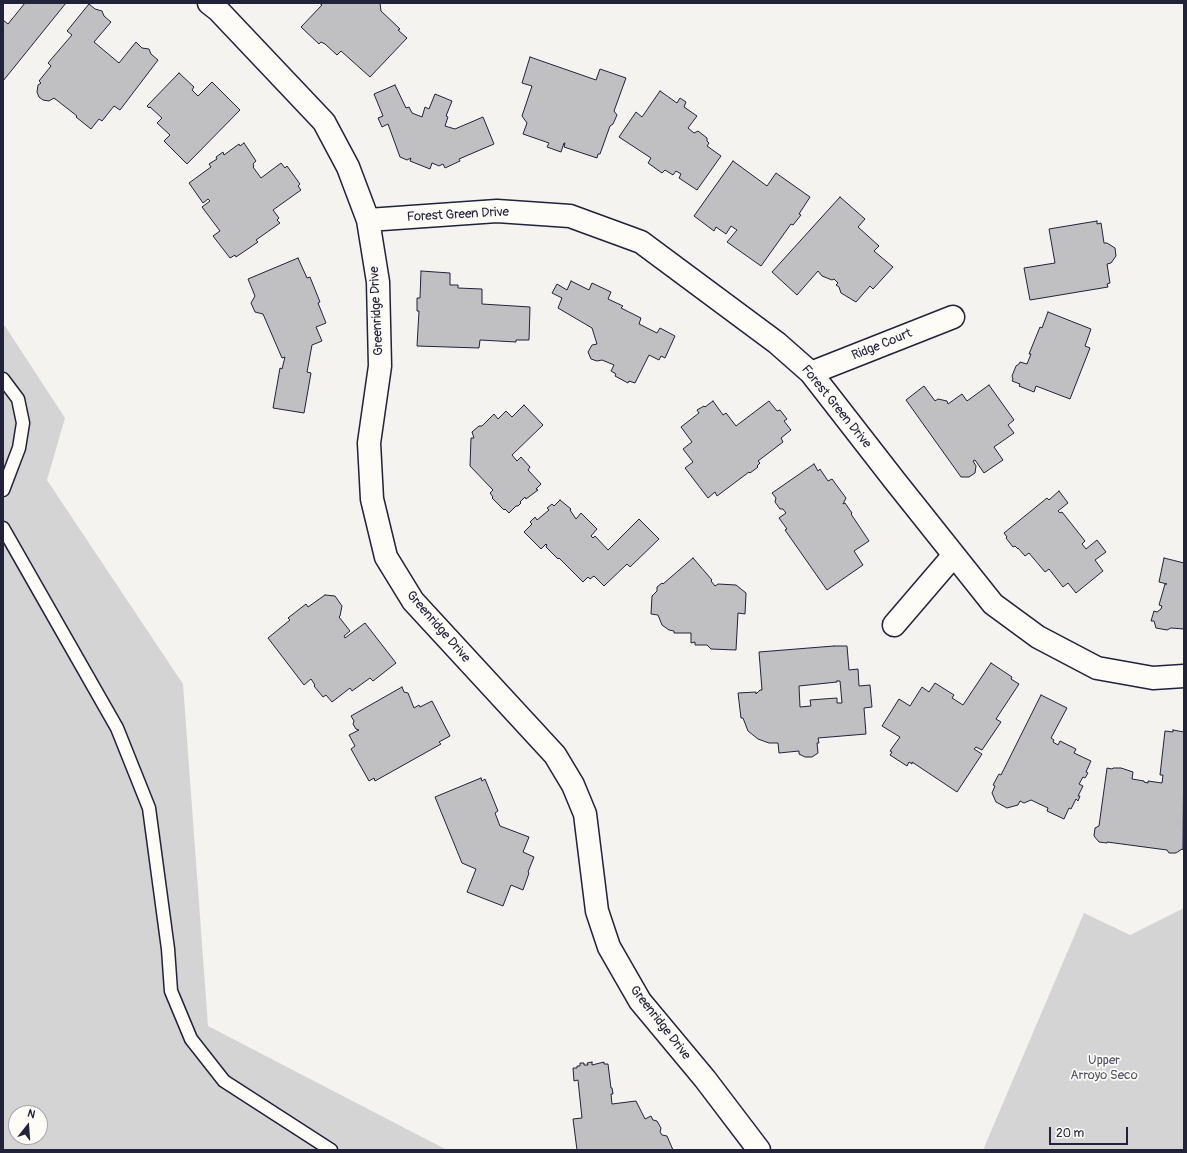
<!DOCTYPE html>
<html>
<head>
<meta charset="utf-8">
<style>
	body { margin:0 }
	#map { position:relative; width:1187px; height:1153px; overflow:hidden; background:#f4f3ef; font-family:Pangolin,sans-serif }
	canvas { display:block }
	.frame { position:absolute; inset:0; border:4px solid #22223b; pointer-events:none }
	.north { position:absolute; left:8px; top:1105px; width:40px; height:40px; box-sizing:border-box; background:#fdfcf7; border:1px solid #a5a5ac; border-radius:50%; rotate:17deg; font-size:11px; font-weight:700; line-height:16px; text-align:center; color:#22223b }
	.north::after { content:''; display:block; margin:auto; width:14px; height:18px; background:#22223b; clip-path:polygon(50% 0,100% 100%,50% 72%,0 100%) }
	.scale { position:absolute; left:1049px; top:1127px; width:79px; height:18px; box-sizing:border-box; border:2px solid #22223b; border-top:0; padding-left:5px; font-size:12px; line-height:14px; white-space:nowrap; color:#22223b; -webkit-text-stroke:3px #fdfcf7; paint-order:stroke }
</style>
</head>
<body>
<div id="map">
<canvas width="1187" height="1153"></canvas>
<div class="frame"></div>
<div class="north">N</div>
<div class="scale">20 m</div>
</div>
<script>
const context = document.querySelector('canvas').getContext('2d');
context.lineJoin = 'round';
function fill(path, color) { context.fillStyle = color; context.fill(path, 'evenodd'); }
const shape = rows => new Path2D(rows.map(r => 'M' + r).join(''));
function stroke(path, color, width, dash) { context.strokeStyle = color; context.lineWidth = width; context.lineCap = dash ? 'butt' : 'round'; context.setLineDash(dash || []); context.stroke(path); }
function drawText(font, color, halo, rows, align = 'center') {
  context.font = font + ' Pangolin,sans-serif'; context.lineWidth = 3.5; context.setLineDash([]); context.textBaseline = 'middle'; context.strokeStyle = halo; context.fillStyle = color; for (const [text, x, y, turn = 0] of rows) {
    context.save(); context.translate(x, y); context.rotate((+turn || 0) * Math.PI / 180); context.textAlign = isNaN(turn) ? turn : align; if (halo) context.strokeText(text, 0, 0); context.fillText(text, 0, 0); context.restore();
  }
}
const green = shape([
	[3,326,5,326,65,418,47,480,183,684,208,1026,447,1150,3,1150],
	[16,1113,40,1113,40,1137,16,1137],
	[1184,908,1184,1150,983,1150,1084,913,1130,935]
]);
const building = shape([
	[25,3,66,3,3,81,3,20,8,24,25,3],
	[319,3,380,3,381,11,400,29,398,30,407,38,370,77,341,51,337,55,325,44,321,42,319,44,301,27,322,5,319,3],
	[89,4,95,9,102,11,104,16,111,22,94,42,119,63,136,42,142,48,149,49,151,54,158,60,120,110,114,106,102,121,99,119,91,129,76,117,77,116,54,98,49,101,43,100,39,97,37,92,38,85,41,83,39,81,51,66,48,63,72,35,67,31,89,4],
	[530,57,596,80,600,69,626,78,614,111,617,115,613,124,610,126,600,154,598,154,597,158,564,147,565,143,564,143,561,152,547,147,549,143,523,134,527,123,522,116,532,86,522,83,530,57],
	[179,73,194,87,192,90,198,96,212,82,240,110,187,164,164,141,170,135,157,123,162,118,150,107,149,108,147,106,179,73],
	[395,85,406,108,409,107,412,113,422,117,425,107,429,109,435,94,452,101,446,116,448,117,445,126,455,129,483,117,494,144,459,159,460,161,445,168,443,164,439,166,432,163,430,169,410,161,411,158,407,160,400,157,388,124,382,127,378,118,383,116,374,94,395,85],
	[660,91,677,103,680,98,686,102,684,107,697,116,688,128,694,133,698,131,707,138,707,141,709,143,707,146,721,156,697,190,679,178,681,174,676,171,673,175,665,170,662,173,648,163,651,158,619,137,636,112,642,117,660,91],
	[244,143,256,161,253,164,254,166,253,167,261,178,281,163,285,168,287,166,300,184,298,186,301,190,273,210,279,218,277,220,280,223,256,240,258,242,236,257,235,255,230,258,213,236,220,231,202,207,210,201,208,199,203,203,189,183,211,167,209,164,217,159,216,157,223,152,224,155,239,144,240,146,244,143],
	[733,161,767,186,776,173,810,197,799,214,801,215,793,225,791,224,761,266,727,242,737,230,731,226,726,234,716,227,714,231,694,216,733,161],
	[840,197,865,219,858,227,879,246,874,251,893,267,873,289,870,286,856,302,841,293,839,287,836,285,838,283,834,279,832,280,822,276,818,271,797,295,772,272,840,197],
	[1097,221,1097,224,1101,223,1104,243,1107,243,1115,248,1116,256,1111,263,1107,264,1110,283,1107,284,1108,287,1030,300,1024,268,1055,263,1049,229,1097,221],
	[298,258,307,278,310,277,320,302,318,303,326,323,316,327,322,341,312,345,307,372,311,373,304,413,273,408,280,368,282,369,285,357,282,358,263,314,255,312,251,303,255,296,248,279,298,258],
	[421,271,450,273,450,285,458,285,458,288,482,289,482,304,530,307,529,340,516,340,516,342,480,340,479,348,417,346,419,311,417,311,417,298,420,298,421,271],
	[571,281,589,290,592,283,611,292,608,299,623,306,621,308,641,318,639,324,657,333,660,328,675,336,665,358,661,356,659,360,649,355,635,383,629,381,628,383,615,376,616,374,611,371,614,365,602,360,597,361,591,359,588,352,592,345,597,344,592,328,558,308,562,298,552,293,557,284,567,290,571,281],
	[1048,312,1091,329,1085,346,1090,348,1070,399,1036,386,1034,392,1019,386,1020,384,1012,381,1013,379,1012,376,1016,366,1019,364,1020,362,1027,364,1031,354,1029,354,1040,327,1042,328,1048,312],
	[989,385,1014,420,1008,425,1014,433,994,447,1003,460,984,473,975,460,973,461,976,466,975,473,969,477,961,477,906,400,924,386,935,401,938,399,947,401,948,404,962,394,967,401,989,385],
	[713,401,723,415,726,413,736,426,769,401,777,411,780,410,787,419,784,421,791,430,781,438,783,442,758,461,760,463,757,466,758,467,750,473,749,472,717,496,715,492,708,498,685,468,693,462,683,449,692,442,681,427,699,413,697,410,704,406,705,407,713,401],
	[524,405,543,425,512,455,517,461,521,457,530,467,528,470,541,484,536,489,538,490,526,499,525,497,520,502,521,503,518,506,516,506,509,513,505,509,504,510,492,498,493,497,490,493,493,490,470,466,471,438,474,438,472,432,479,426,482,426,494,414,498,419,506,411,512,417,524,405],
	[814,464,818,471,820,469,828,481,832,479,846,498,843,504,845,503,852,513,851,514,869,541,854,551,863,565,827,590,785,530,787,529,779,518,786,513,783,509,780,509,775,502,776,498,772,493,814,464],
	[1059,491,1068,503,1058,511,1060,513,1062,512,1085,541,1082,544,1086,549,1097,540,1106,552,1095,560,1103,571,1076,593,1068,583,1063,587,1049,569,1045,572,1029,553,1025,556,1018,548,1018,549,1015,546,1013,547,1006,538,1007,537,1004,533,1047,498,1049,500,1059,491],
	[560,500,571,509,570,510,576,519,581,513,597,529,591,536,593,538,595,536,608,550,639,519,659,539,630,567,627,564,604,586,594,576,590,579,588,577,583,582,559,558,558,559,546,547,547,545,546,544,541,549,524,532,532,524,530,522,535,517,537,520,549,510,547,508,552,504,554,506,560,500],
	[693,558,712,580,711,581,715,586,718,584,736,585,746,593,745,614,738,613,736,650,711,649,707,645,695,645,695,642,691,643,691,633,674,633,674,631,669,630,662,625,658,615,651,614,652,596,657,591,657,587,662,583,663,584,693,558],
	[1164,558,1184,563,1184,629,1171,628,1167,630,1156,628,1154,621,1151,621,1154,611,1157,612,1161,609,1162,606,1159,605,1165,584,1167,584,1159,582,1164,558],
	[325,595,335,596,342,606,340,616,339,617,350,631,344,636,345,638,365,623,396,663,373,681,370,678,352,691,350,688,332,702,326,695,323,697,314,686,315,685,311,679,304,685,268,638,290,620,288,618,306,604,308,607,325,595],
	[834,646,847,646,849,670,858,669,859,686,870,685,872,707,864,708,866,734,818,738,819,743,817,743,818,753,812,757,805,757,799,754,799,751,779,753,778,743,769,743,758,739,748,731,743,718,741,718,738,693,756,692,756,694,760,690,762,690,759,652,834,646],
	[837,681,840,681,842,703,837,703,837,698,810,700,811,706,800,707,799,686,837,682,837,681],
	[991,663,1012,677,1011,679,1019,684,996,719,1001,722,982,750,976,747,974,749,982,754,957,792,912,762,912,764,909,762,907,766,890,755,892,752,890,751,900,737,882,726,899,699,910,706,922,687,929,692,935,683,954,695,952,698,963,705,991,663],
	[402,687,404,692,408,693,414,708,419,705,420,707,432,701,450,736,439,742,441,744,375,781,374,778,369,781,351,749,355,746,349,735,359,730,356,729,353,724,354,721,351,716,402,687],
	[1041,695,1067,708,1051,738,1054,740,1053,742,1058,745,1060,741,1076,749,1074,753,1091,761,1086,772,1088,773,1085,778,1083,777,1079,784,1083,786,1078,796,1080,796,1078,801,1076,799,1071,809,1069,808,1064,819,1047,811,1048,808,1031,800,1024,803,1020,801,1018,805,1007,808,996,802,992,793,995,786,993,785,999,774,1001,775,1041,695],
	[1173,730,1184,732,1183,850,1182,849,1176,853,1169,853,1167,850,1107,842,1107,843,1099,842,1094,836,1095,828,1099,826,1107,768,1112,769,1113,768,1121,768,1133,772,1132,779,1144,781,1144,782,1148,783,1148,781,1162,783,1163,775,1160,775,1165,731,1173,732,1173,730],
	[481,778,482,781,485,779,498,811,495,813,500,826,529,837,523,852,534,857,528,872,529,873,523,890,511,885,503,906,467,892,476,869,462,863,435,797,481,778],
	[592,1062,592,1065,604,1062,604,1064,608,1064,611,1088,612,1088,613,1094,611,1094,612,1104,636,1101,645,1119,651,1116,653,1120,657,1121,661,1128,660,1132,662,1135,667,1136,673,1150,577,1150,573,1119,582,1118,578,1080,574,1081,573,1068,577,1068,577,1066,580,1066,580,1063,584,1063,584,1065,588,1065,587,1063,592,1062]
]);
const service = shape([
	[3,379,18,399,23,423,19,448,3,490],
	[3,528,117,728,149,808,168,949,171,991,191,1039,224,1081,331,1150]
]);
const minor = shape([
	[209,3,218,10,324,122,348,167,368,220,378,282,380,366,369,443,372,499,386,557,413,601,555,755,573,785,585,814,597,911,609,947,640,1001,705,1079,759,1150],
	[368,220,497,211,570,216,641,242,777,343,811,373,895,481,993,604,1038,637,1097,668,1153,678,1184,676],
	[811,373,953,317],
	[894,625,954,555]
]);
const streetNames = [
	["Forest Green Drive",458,215,-3],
	["Greenridge Drive",377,311,-93],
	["Ridge Court",882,345,-22],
	["Forest Green Drive",836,407,51],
	["Greenridge Drive",438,627,49],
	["Greenridge Drive",660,1023,52]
];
const parkNames = [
	["Upper",1104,1061],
	["Arroyo Seco",1104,1076]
];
fill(green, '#d5d4d5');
fill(building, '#c0bfc2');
stroke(building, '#22223b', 1);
stroke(service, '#22223b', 15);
stroke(minor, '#22223b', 25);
stroke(service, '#fdfcf7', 12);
stroke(minor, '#fdfcf7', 22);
drawText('13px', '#22223b', '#fdfcf7', streetNames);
drawText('13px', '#585769', '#fdfcf7', parkNames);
</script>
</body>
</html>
